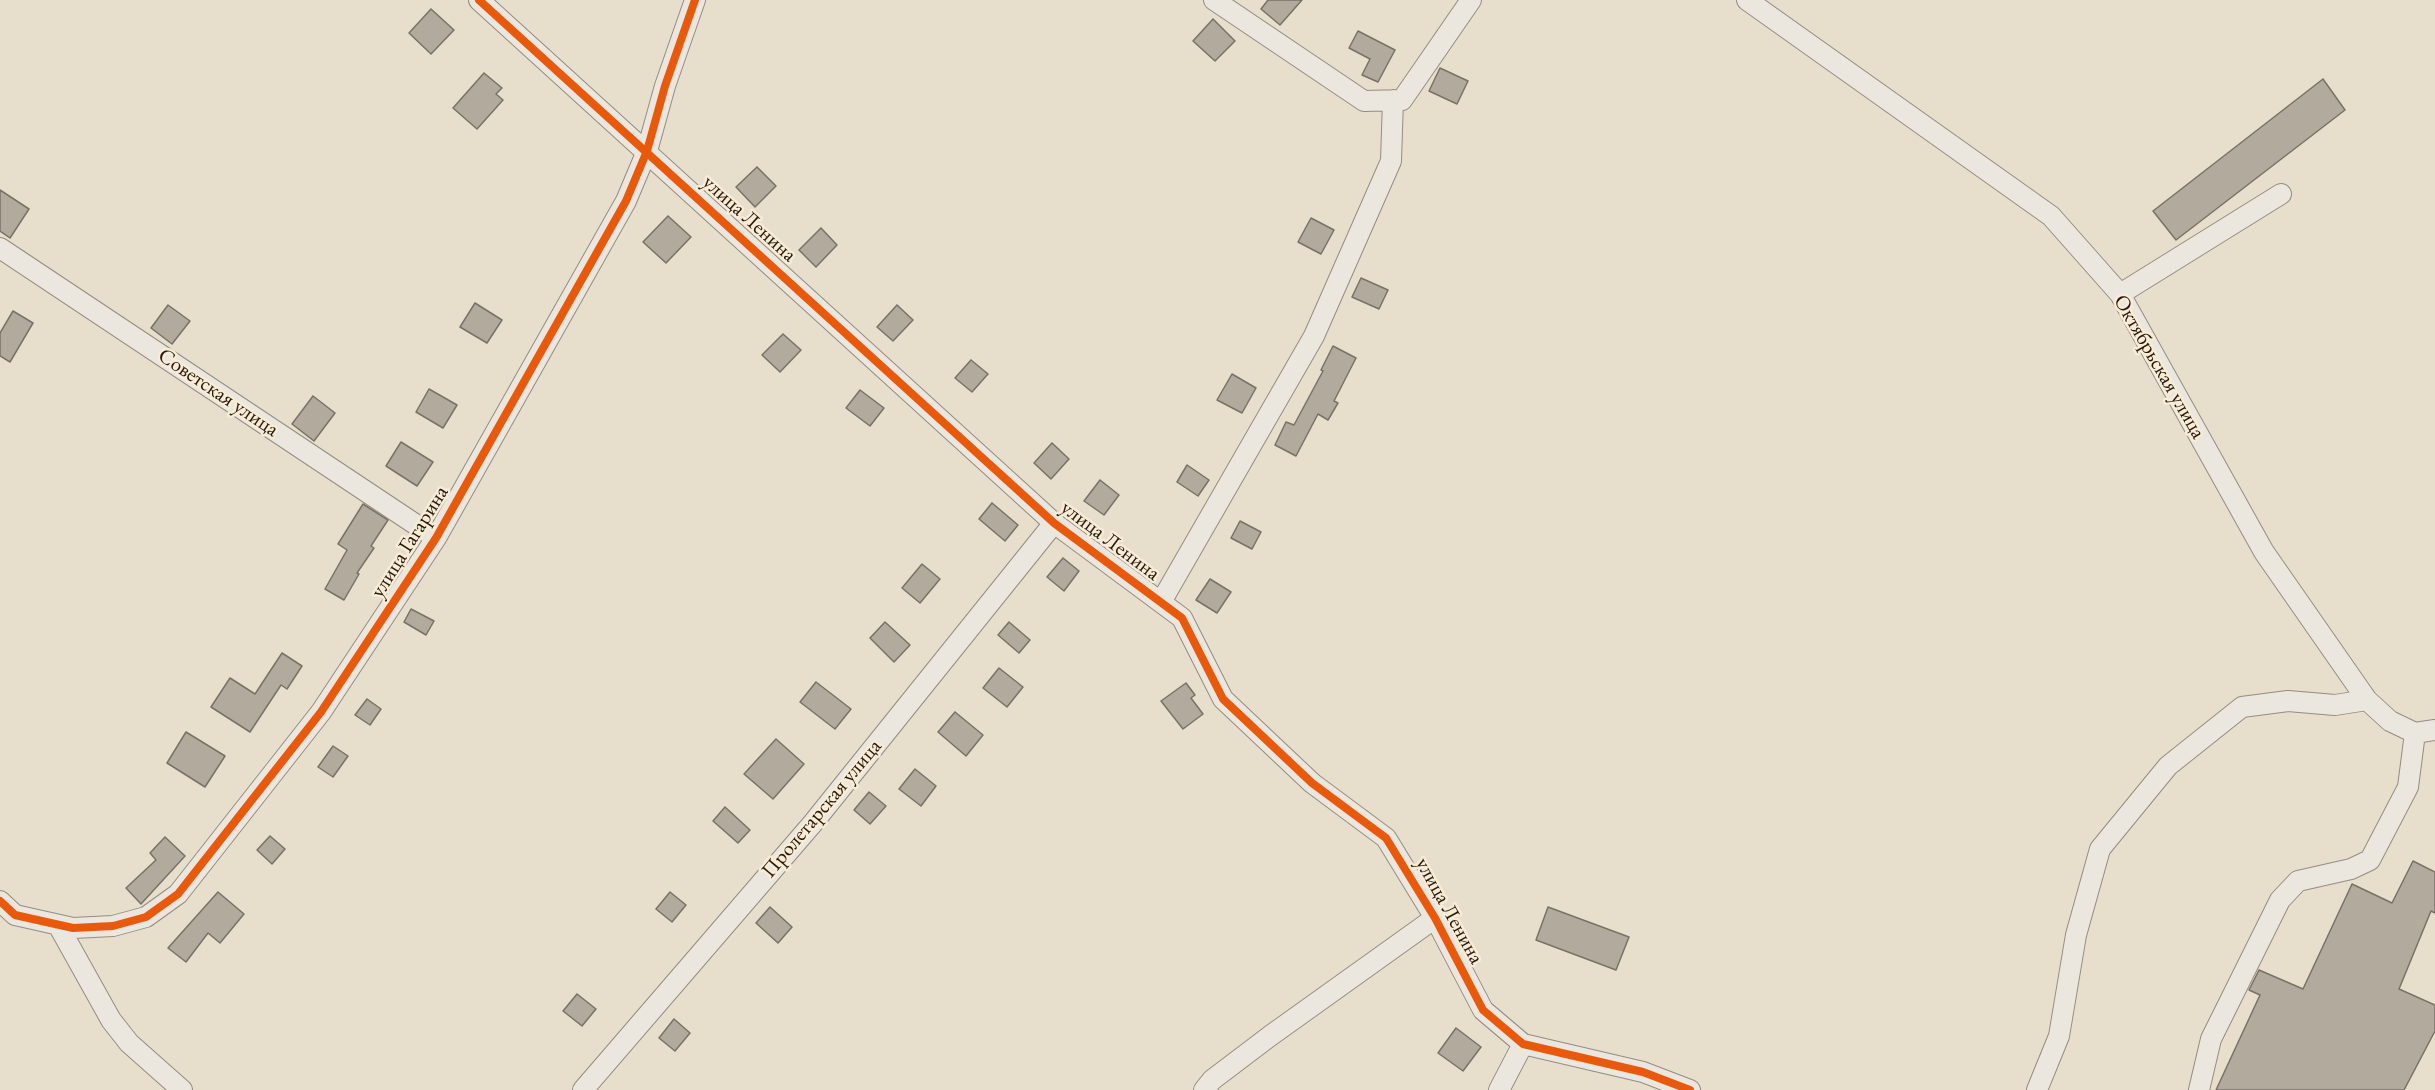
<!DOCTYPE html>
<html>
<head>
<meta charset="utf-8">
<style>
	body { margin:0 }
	canvas { display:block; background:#e7decc }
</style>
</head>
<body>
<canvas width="2435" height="1090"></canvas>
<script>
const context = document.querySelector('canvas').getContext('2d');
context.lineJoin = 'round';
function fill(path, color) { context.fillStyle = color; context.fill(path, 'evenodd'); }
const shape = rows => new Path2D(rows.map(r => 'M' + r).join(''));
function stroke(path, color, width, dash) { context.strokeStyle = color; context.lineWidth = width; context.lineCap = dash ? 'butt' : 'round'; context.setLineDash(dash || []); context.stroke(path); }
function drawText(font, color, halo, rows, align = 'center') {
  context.font = font + ' "EB Garamond",serif'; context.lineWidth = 5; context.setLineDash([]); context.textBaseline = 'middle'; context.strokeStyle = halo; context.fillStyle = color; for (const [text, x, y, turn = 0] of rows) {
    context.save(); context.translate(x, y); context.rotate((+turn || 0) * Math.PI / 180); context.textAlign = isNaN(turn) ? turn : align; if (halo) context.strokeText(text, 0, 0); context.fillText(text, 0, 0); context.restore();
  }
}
const building = shape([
	[1268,0,1302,0,1280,25,1261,9,1268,0],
	[431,9,454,30,431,54,409,33,431,9],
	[1213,19,1235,41,1215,61,1193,41,1213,19],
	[1358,31,1395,50,1378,82,1362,75,1370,59,1349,48,1358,31],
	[1440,68,1468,81,1457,104,1429,91,1440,68],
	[484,73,502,88,496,94,503,100,477,129,453,108,484,73],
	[2323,79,2345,110,2176,240,2153,211,2323,79],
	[757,167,776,186,755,207,736,187,757,167],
	[0,190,29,209,10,238,0,231,0,190],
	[668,216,691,237,666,263,643,242,668,216],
	[1311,218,1334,230,1321,254,1298,242,1311,218],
	[821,228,837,245,816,267,799,250,821,228],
	[1361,278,1388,290,1379,309,1352,297,1361,278],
	[475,303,502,320,487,343,460,327,475,303],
	[168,305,190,321,172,344,151,328,168,305],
	[897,305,913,320,893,341,877,327,897,305],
	[13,311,33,323,10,362,0,356,0,333,13,311],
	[783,334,801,350,780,372,762,355,783,334],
	[1333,346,1356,358,1334,401,1338,403,1328,420,1318,414,1296,456,1275,445,1286,422,1294,425,1323,371,1321,370,1333,346],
	[971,360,988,374,972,392,955,378,971,360],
	[1232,374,1256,388,1242,413,1217,400,1232,374],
	[429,389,457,405,443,428,416,412,429,389],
	[860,390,884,408,870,426,846,408,860,390],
	[313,396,335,413,314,441,292,424,313,396],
	[401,442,433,462,417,486,386,466,401,442],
	[1052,443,1069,459,1051,479,1034,463,1052,443],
	[1187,465,1209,480,1198,496,1177,482,1187,465],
	[1100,480,1119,495,1104,515,1084,501,1100,480],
	[992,503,1018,525,1005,541,979,519,992,503],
	[363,504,388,520,371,546,374,548,357,573,359,574,344,600,325,589,347,550,338,544,363,504],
	[1240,521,1261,532,1252,549,1231,538,1240,521],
	[1063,558,1079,571,1064,591,1047,577,1063,558],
	[922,564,940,579,920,603,902,588,922,564],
	[1210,579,1231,592,1217,613,1196,600,1210,579],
	[411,609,434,621,426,635,404,622,411,609],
	[885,622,910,645,894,662,870,638,885,622],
	[1009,622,1030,640,1019,653,998,635,1009,622],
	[282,653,302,666,287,689,281,685,250,732,211,707,230,678,255,694,282,653],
	[999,668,1023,687,1007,707,983,688,999,668],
	[816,682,851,709,835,729,800,702,816,682],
	[1186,683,1195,695,1191,698,1203,714,1183,729,1161,701,1186,683],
	[367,699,381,709,370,725,355,715,367,699],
	[955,712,983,735,966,756,938,732,955,712],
	[186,732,225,756,205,787,167,763,186,732],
	[776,739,804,764,773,799,744,774,776,739],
	[333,746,348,756,333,777,318,767,333,746],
	[915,769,936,786,921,806,899,789,915,769],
	[869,792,886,806,870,824,854,810,869,792],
	[725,807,750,830,738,843,713,821,725,807],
	[270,836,285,849,272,864,257,850,270,836],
	[165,837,185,856,141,904,126,888,156,860,150,853,165,837],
	[2413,861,2435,872,2435,913,2431,911,2399,989,2435,1005,2435,1031,2404,1090,2216,1090,2260,995,2249,990,2259,970,2303,989,2352,884,2392,903,2413,861],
	[218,892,244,914,220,943,208,933,186,962,168,948,218,892],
	[670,892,686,905,672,922,656,909,670,892],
	[770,907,792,927,778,943,756,923,770,907],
	[1548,907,1629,937,1616,970,1536,940,1548,907],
	[577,994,596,1009,582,1026,563,1011,577,994],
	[674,1019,690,1033,675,1051,659,1038,674,1019],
	[1456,1028,1481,1047,1463,1071,1438,1053,1456,1028]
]);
const minor = shape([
	[479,0,1054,523,1182,618,1223,699,1312,783,1386,838,1435,918,1483,1010,1523,1044,1643,1072,1690,1090],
	[1214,0,1364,101,1402,100,1471,0],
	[1747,0,2051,216,2120,294,2264,552,2367,700,2390,721,2415,733],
	[0,248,436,538],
	[2120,294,2281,194],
	[1161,602,1314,336,1391,161,1393,100],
	[2415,733,2435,730],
	[0,901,15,915,73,928,113,926,146,917,178,894,321,712,436,538,626,201,647,151,665,86,695,0],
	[58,925,111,1020,129,1043,182,1090],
	[583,1090,813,823,1054,523],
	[1204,1090,1212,1080,1270,1036,1435,918],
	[1499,1090,1523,1044],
	[2037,1090,2059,1036,2076,935,2100,849,2168,766,2242,707,2288,701,2335,705,2367,700],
	[2199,1090,2211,1039,2280,900,2298,881,2351,869,2370,860,2408,787,2415,733]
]);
const cycleway = shape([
	[479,0,1054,523,1182,618,1223,699,1312,783,1386,838,1435,918,1483,1010,1523,1044,1643,1072,1690,1090],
	[0,901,15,915,73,928,113,926,146,917,178,894,321,712,436,538,626,201,647,151,665,86,695,0]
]);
const streetNames = [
	["улица Ленина",749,219,42],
	["Октябрьская улица",2159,367,60],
	["Советская улица",218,393,34],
	["улица Ленина",1110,541,37],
	["улица Гагарина",410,542,-58],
	["Пролетарская улица",822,809,-50],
	["улица Ленина",1449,911,61]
];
fill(building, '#b1aa9d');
stroke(building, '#797267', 1.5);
stroke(minor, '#948d81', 22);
stroke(minor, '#ebe6de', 20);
stroke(cycleway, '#e8590c', 8);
drawText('21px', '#28170b', '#f7ecd6', streetNames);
</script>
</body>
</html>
